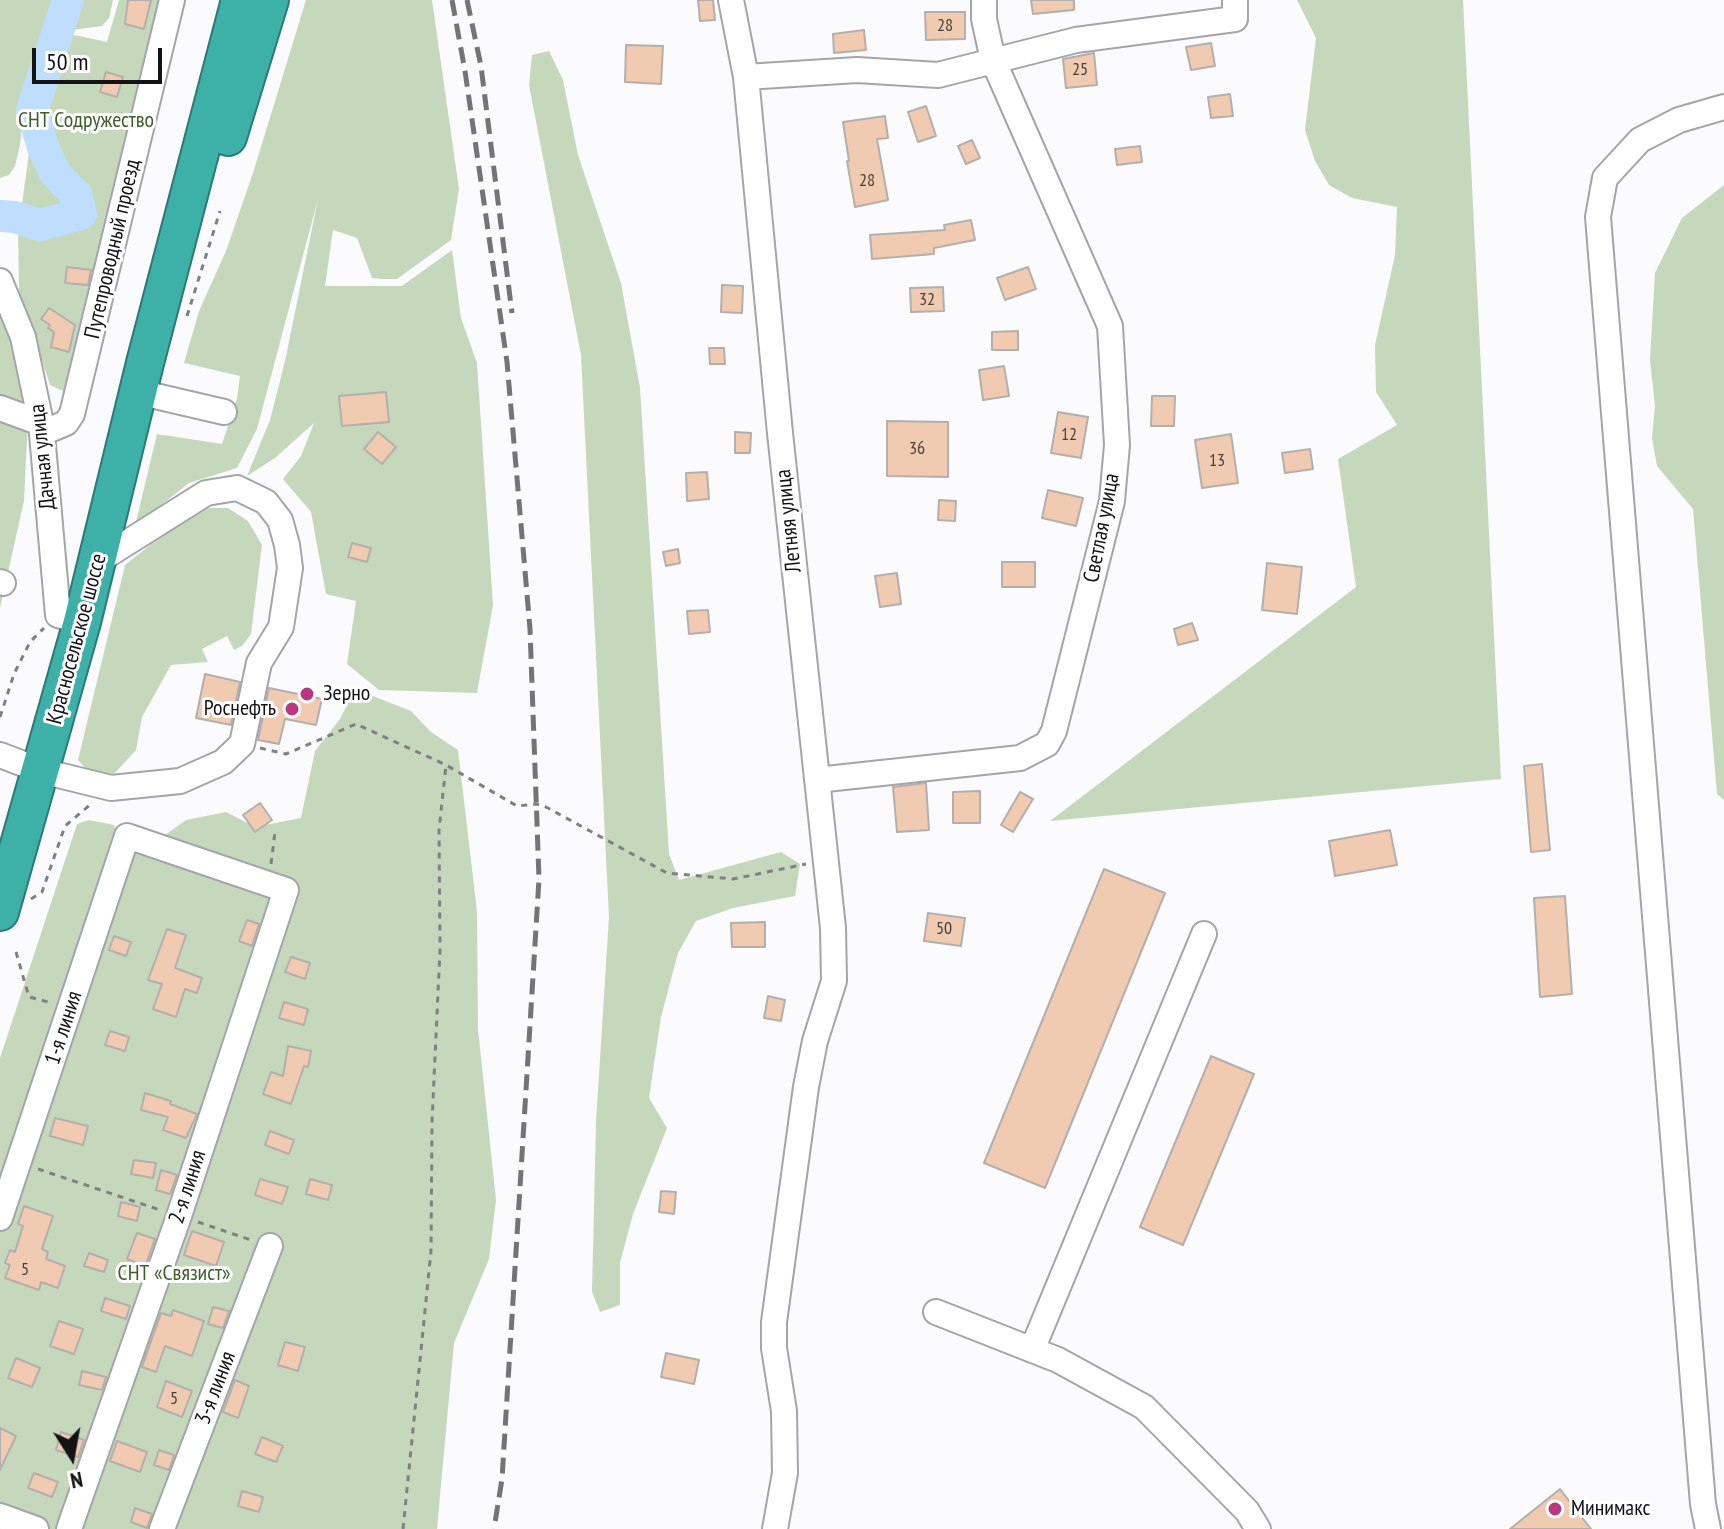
<!DOCTYPE html>
<html>
<head>
<meta charset="utf-8">
<style>
	body { margin:0 }
	#map { position:relative; width:1724px; height:1529px; overflow:hidden; background:#fbfbfe; font-family:"PT Sans Narrow",sans-serif }
	canvas { display:block }
	.north { position:absolute; left:32px; top:1417px; width:80px; height:80px; -webkit-text-stroke:6px #fff; paint-order:stroke; rotate:169deg; font-size:22px; font-weight:700; line-height:32px; text-align:center; color:#131315 }
	.north::after { content:''; display:block; margin:auto; width:28px; height:36px; background:#131315; clip-path:polygon(50% 0,100% 100%,50% 72%,0 100%) }
	.scale { position:absolute; left:32px; top:48px; width:130px; height:36px; box-sizing:border-box; border:4px solid #131315; border-top:0; padding-left:10px; font-size:24px; line-height:28px; white-space:nowrap; color:#131315; -webkit-text-stroke:6px #fff; paint-order:stroke }
</style>
</head>
<body>
<div id="map">
<canvas width="1724" height="1529"></canvas>
<div class="north">N</div>
<div class="scale">50 m</div>
</div>
<script>
const context = document.querySelector('canvas').getContext('2d');
context.lineJoin = 'round';
function fill(path, color) { context.fillStyle = color; context.fill(path, 'evenodd'); }
const shape = rows => new Path2D(rows.map(r => 'M' + r).join(''));
function stroke(path, color, width, dash) { context.strokeStyle = color; context.lineWidth = width; context.lineCap = dash ? 'butt' : 'round'; context.setLineDash(dash || []); context.stroke(path); }
function drawText(font, color, halo, rows, align = 'center') {
  context.font = font + ' "PT Sans Narrow",sans-serif'; context.lineWidth = 6; context.setLineDash([]); context.textBaseline = 'middle'; context.strokeStyle = halo; context.fillStyle = color; for (const [text, x, y, turn = 0] of rows) {
    context.save(); context.translate(x, y); context.rotate((+turn || 0) * Math.PI / 180); context.textAlign = isNaN(turn) ? turn : align; if (halo) context.strokeText(text, 0, 0); context.fillText(text, 0, 0); context.restore();
  }
}
const green = shape([
	[0,0,113,0,109,18,102,26,49,33,41,40,39,51,28,70,20,145,15,166,9,175,0,178],
	[119,0,163,0,83,378,63,391,50,385,19,290,18,233,35,109,70,34,107,42],
	[306,0,432,0,459,189,451,240,397,279,381,279,372,278,357,238,333,230,325,286,402,286,452,250,461,318,477,363,493,605,477,693,379,690,347,664,356,601,326,594,311,512,283,479,301,456,314,423,275,458,247,476,270,420,285,361,318,199,257,429,237,468,189,483,135,526,157,434,222,444,237,398,240,376,184,363,199,311,226,251,253,173],
	[1297,0,1463,0,1501,779,1050,821,1356,587,1338,459,1397,425,1376,392,1375,345,1395,255,1397,207,1352,198,1329,185,1315,161,1305,130,1316,38],
	[549,51,563,80,578,155,621,283,640,388,669,854,679,880,781,852,800,864,795,896,733,908,696,921,678,953,661,1017,649,1098,667,1128,633,1214,620,1263,620,1305,600,1312,592,1292,596,1122,609,917,581,355,529,85,532,55],
	[1724,185,1724,800,1717,794,1693,509,1657,466,1652,438,1655,406,1650,360,1655,273,1682,218],
	[0,307,16,339,28,418,24,501,0,608],
	[209,508,228,508,248,521,262,545,251,634,242,646,234,650,227,636,202,649,208,662,171,665,142,717,136,750,114,774,87,770,78,760,125,565,184,518],
	[355,689,411,711,431,732,458,750,477,911,478,1029,496,1200,489,1259,454,1343,437,1529,0,1529,0,1058,77,824,89,820,114,825,122,840,161,838,186,820,226,812,255,827,301,818,315,751,340,719]
]);
const river = shape([
	[0,216,15,217,40,225,81,214,77,196,55,173,43,147,32,111,68,0]
]);
const building = shape([
	[128,0,151,0,144,29,125,24,128,0],
	[698,0,713,0,715,20,700,21,698,0],
	[1031,0,1074,0,1074,10,1033,14,1031,0],
	[925,12,965,12,965,39,926,40,925,12],
	[864,30,866,50,834,53,833,34,864,30],
	[1211,43,1215,66,1191,70,1186,47,1211,43],
	[626,45,663,46,661,84,625,82,626,45],
	[1094,53,1097,85,1066,88,1063,59,1094,53],
	[106,72,123,77,117,97,100,92,106,72],
	[1230,94,1233,116,1211,118,1208,97,1230,94],
	[926,106,936,136,918,142,908,112,926,106],
	[885,116,888,138,877,139,888,200,855,207,847,161,849,161,843,122,885,116],
	[972,140,980,158,966,164,958,146,972,140],
	[1140,146,1142,162,1117,165,1115,149,1140,146],
	[971,220,975,240,934,248,934,254,872,259,870,235,945,230,944,225,971,220],
	[67,267,91,270,88,285,65,283,67,267],
	[1028,267,1036,289,1005,300,997,278,1028,267],
	[722,285,743,286,742,313,721,312,722,285],
	[943,287,944,311,911,312,910,288,943,287],
	[49,308,75,325,69,352,51,347,54,332,48,328,50,325,41,319,49,308],
	[1018,331,1018,350,992,350,992,332,1018,331],
	[709,348,724,348,725,364,710,364,709,348],
	[1004,366,1009,396,983,400,979,370,1004,366],
	[386,392,389,422,342,426,339,396,386,392],
	[1152,396,1175,396,1174,426,1151,426,1152,396],
	[1058,412,1088,417,1081,458,1051,453,1058,412],
	[887,421,948,422,948,477,887,476,887,421],
	[378,432,396,447,382,464,364,449,378,432],
	[735,432,751,433,750,453,735,453,735,432],
	[1231,434,1238,483,1202,488,1195,440,1231,434],
	[1310,449,1313,469,1285,473,1282,453,1310,449],
	[707,472,709,499,687,501,686,473,707,472],
	[1048,490,1083,498,1076,526,1042,518,1048,490],
	[939,500,956,501,955,521,938,520,939,500],
	[352,543,371,548,367,562,348,557,352,543],
	[678,549,680,563,666,566,663,552,678,549],
	[1002,562,1035,562,1035,587,1002,587,1002,562],
	[1267,563,1302,567,1297,614,1262,610,1267,563],
	[897,573,901,604,880,607,875,576,897,573],
	[708,610,710,632,689,634,687,611,708,610],
	[1192,623,1198,640,1178,645,1174,629,1192,623],
	[205,674,240,682,231,725,196,718,205,674],
	[269,688,322,699,316,725,285,719,279,744,258,740,269,688],
	[1542,764,1550,850,1531,852,1524,766,1542,764],
	[926,783,929,830,897,832,893,787,926,783],
	[980,791,980,823,953,823,953,792,980,791],
	[1020,792,1033,799,1013,832,1001,825,1020,792],
	[260,803,272,820,255,832,243,815,260,803],
	[1390,830,1397,865,1335,876,1329,841,1390,830],
	[1104,869,1165,893,1045,1188,984,1163,1104,869],
	[1565,896,1572,994,1540,997,1534,898,1565,896],
	[928,913,965,918,961,946,924,941,928,913],
	[247,920,259,924,252,946,239,941,247,920],
	[765,922,765,947,732,947,731,923,765,922],
	[167,929,186,935,175,968,202,978,197,993,185,989,176,1017,153,1009,162,984,148,980,167,929],
	[114,936,131,942,126,956,109,950,114,936],
	[291,957,310,963,305,979,285,972,291,957],
	[768,996,785,1000,781,1021,764,1018,768,996],
	[284,1002,308,1009,304,1025,279,1018,284,1002],
	[110,1031,129,1037,125,1051,105,1045,110,1031],
	[288,1046,311,1051,308,1067,304,1066,291,1104,263,1094,271,1072,283,1076,288,1046],
	[1211,1056,1254,1074,1183,1245,1140,1227,1211,1056],
	[145,1093,171,1101,170,1104,197,1114,186,1138,163,1130,168,1117,141,1110,145,1093],
	[55,1118,88,1126,83,1145,50,1136,55,1118],
	[270,1131,294,1140,289,1154,265,1145,270,1131],
	[134,1160,156,1163,153,1178,131,1174,134,1160],
	[161,1170,177,1175,170,1194,156,1190,161,1170],
	[260,1179,288,1187,282,1204,255,1195,260,1179],
	[310,1179,332,1185,328,1200,306,1194,310,1179],
	[661,1191,676,1192,674,1214,659,1212,661,1191],
	[121,1202,140,1207,137,1221,118,1216,121,1202],
	[24,1206,53,1216,42,1249,48,1252,46,1259,65,1266,58,1288,41,1282,39,1290,5,1278,10,1265,5,1263,10,1250,15,1252,23,1226,18,1224,24,1206],
	[192,1231,224,1242,216,1266,184,1255,192,1231],
	[137,1233,155,1239,145,1266,127,1259,137,1233],
	[89,1253,108,1260,104,1272,84,1266,89,1253],
	[105,1298,130,1306,126,1319,101,1311,105,1298],
	[213,1307,229,1311,223,1328,208,1324,213,1307],
	[173,1310,204,1321,192,1356,165,1346,156,1372,142,1367,161,1313,171,1316,173,1310],
	[59,1321,83,1329,74,1354,50,1346,59,1321],
	[285,1342,305,1347,298,1371,278,1365,285,1342],
	[666,1353,699,1360,694,1384,661,1377,666,1353],
	[16,1358,40,1368,32,1387,8,1378,16,1358],
	[82,1371,106,1377,102,1390,79,1385,82,1371],
	[235,1380,249,1386,238,1418,223,1412,235,1380],
	[166,1381,192,1391,182,1417,157,1407,166,1381],
	[0,1428,16,1436,0,1470,0,1428],
	[61,1432,84,1440,78,1457,56,1450,61,1432],
	[262,1437,283,1446,276,1462,255,1454,262,1437],
	[117,1441,147,1452,140,1472,110,1461,117,1441],
	[159,1450,174,1455,169,1470,154,1465,159,1450],
	[34,1473,58,1482,52,1497,28,1488,34,1473],
	[1560,1489,1591,1529,1510,1529,1560,1489],
	[242,1491,263,1497,259,1512,238,1506,242,1491],
	[135,1508,152,1514,147,1528,131,1522,135,1508]
]);
const path = shape([
	[187,316,220,211],
	[0,717,14,674,30,642,44,628],
	[260,748,286,754,356,724,446,765,517,806,536,804,546,807,667,873,733,879,806,864],
	[271,864,275,832],
	[31,899,42,892,65,826,91,804],
	[16,952,29,997,52,1003],
	[38,1169,160,1210],
	[198,1222,251,1240],
	[403,1529,431,1251,432,1122,440,950,439,830,446,765]
]);
const minor = shape([
	[731,0,746,77,780,433,833,928,834,981,815,1041,806,1087,774,1322,774,1348,784,1411,785,1473,775,1529],
	[746,77,857,70,938,75,1076,40,1235,19,1235,0],
	[0,281,23,337,41,423,58,615,82,622],
	[138,392,224,412],
	[0,408,41,423],
	[42,433,66,423,72,414,172,0],
	[0,582,3,583],
	[0,755,42,771,111,788,180,781,223,762,242,744,259,663,281,627,290,568,287,545,280,520,266,502,237,488,206,493,98,561],
	[817,780,1020,758,1047,744,1054,731,1112,501,1117,445,1110,326,993,60,984,19,984,0],
	[0,1218,127,836,286,890,179,1216,69,1529],
	[936,1312,1058,1360,1144,1407,1247,1511,1258,1529],
	[1032,1350,1204,934],
	[0,1516,36,1529],
	[162,1529,270,1246],
	[1708,1529,1703,1504,1598,217,1605,178,1640,140,1679,120,1724,107]
]);
const highway = shape([
	[228,137,270,0],
	[0,912,82,622,145,363,240,0]
]);
const rail = shape([
	[452,0,465,71,507,362,530,629,539,879,502,1479,494,1529],
	[467,0,481,66,512,313]
]);
const markers = [
	[307,694,8,"#bb3880"],
	[292,709,8,"#bb3880"],
	[1555,1509,8,"#bb3880"]
];
const numberNames = [
	["28",945,26],
	["25",1080,70],
	["28",867,181],
	["32",927,300],
	["12",1069,435],
	["36",917,449],
	["13",1217,461],
	["50",944,929],
	["5",25,1270],
	["5",174,1399]
];
const parkNames = [
	["СНТ Содружество",86,121],
	["СНТ «Связист»",174,1274]
];
const streetNames = [
	["Путепроводный проезд",113,249,-77],
	["Дачная улица",43,457,-96],
	["Летняя улица",789,521,-96],
	["Светлая улица",1102,528,-79],
	["Красносельское шоссе",77,639,-75],
	["1-я линия",64,1028,-72],
	["2-я линия",188,1187,-72],
	["3-я линия",216,1388,-69]
];
const poiNames = [
	["Зерно",323,694],
	["Роснефть",276,709,"right"],
	["Минимакс",1571,1509]
];
fill(green, '#c5d8bc');
stroke(river, '#bfdefd', 32);
fill(building, '#f0cbb1');
stroke(building, '#b4afac', 2);
stroke(minor, '#a4a5aa', 28);
stroke(highway, '#2e7975', 40);
stroke(path, '#808082', 3, [6, 6]);
stroke(minor, '#fff', 24);
stroke(highway, '#3db0a8', 36);
stroke(rail, '#747477', 5, [16, 8]);
for (const [x, y, r, color] of markers) { const dot = new Path2D(); dot.arc(x, y, r, 0, 2 * Math.PI); context.fillStyle = color; context.fill(dot); stroke(dot, '#fff', 3); }
drawText('18px', '#4a413c', null, numberNames);
drawText('22px', '#3e5e2d', '#fff', parkNames);
drawText('22px', '#131315', '#fff', streetNames);
drawText('22px', '#131315', '#fff', poiNames, 'left');
</script>
</body>
</html>
